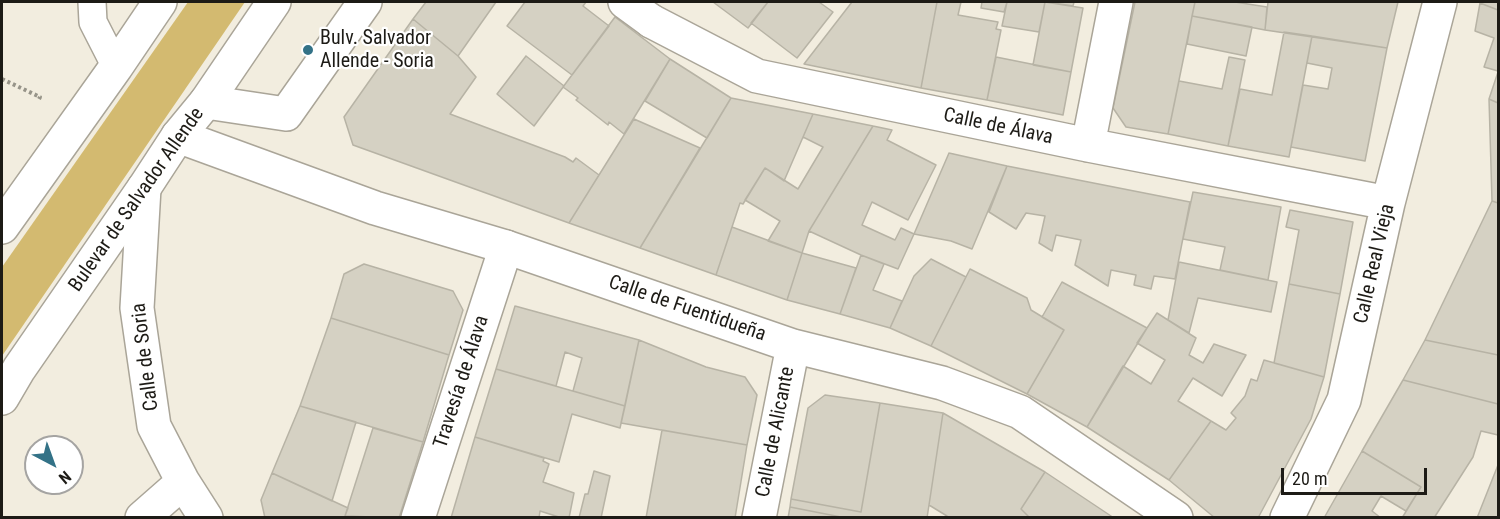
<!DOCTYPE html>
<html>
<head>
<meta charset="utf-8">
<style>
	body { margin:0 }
	#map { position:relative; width:1500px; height:519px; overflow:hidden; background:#f2eddf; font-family:"Roboto Condensed",sans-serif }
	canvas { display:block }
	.frame { position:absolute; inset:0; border:3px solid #1d1b16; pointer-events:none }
	.north { position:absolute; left:24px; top:435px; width:60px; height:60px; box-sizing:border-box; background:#fff; border:2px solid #a5a4a2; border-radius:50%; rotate:139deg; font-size:16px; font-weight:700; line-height:24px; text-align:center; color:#1d1b16 }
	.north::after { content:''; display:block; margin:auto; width:21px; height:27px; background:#337287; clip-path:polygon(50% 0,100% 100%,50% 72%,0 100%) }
	.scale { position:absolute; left:1281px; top:468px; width:146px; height:27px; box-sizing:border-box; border:3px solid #1d1b16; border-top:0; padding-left:8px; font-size:18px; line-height:21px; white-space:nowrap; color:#1d1b16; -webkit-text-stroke:4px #fff; paint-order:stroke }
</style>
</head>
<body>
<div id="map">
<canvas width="1500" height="519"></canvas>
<div class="frame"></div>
<div class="north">N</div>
<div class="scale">20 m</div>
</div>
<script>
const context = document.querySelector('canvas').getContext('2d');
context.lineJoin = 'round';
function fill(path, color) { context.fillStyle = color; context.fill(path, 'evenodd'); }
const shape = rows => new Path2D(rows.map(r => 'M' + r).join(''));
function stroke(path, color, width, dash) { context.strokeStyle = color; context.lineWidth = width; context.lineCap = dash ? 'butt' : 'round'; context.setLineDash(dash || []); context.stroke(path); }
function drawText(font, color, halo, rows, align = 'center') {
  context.font = font + ' "Roboto Condensed",sans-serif'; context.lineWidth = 4.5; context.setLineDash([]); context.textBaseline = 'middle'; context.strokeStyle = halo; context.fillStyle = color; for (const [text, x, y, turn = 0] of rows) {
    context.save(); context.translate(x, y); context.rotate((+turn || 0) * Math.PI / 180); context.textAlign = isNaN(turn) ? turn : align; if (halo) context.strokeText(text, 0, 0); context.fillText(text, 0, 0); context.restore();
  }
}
const green = shape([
	[188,2,245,2,2,356,2,267]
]);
const building = shape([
	[426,2,496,2,458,56,413,19,426,2],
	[525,2,586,2,583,6,609,26,572,75,507,26,525,2],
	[713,2,768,2,748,28,713,2],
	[768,2,819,2,833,12,797,58,751,23,768,2],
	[852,2,937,2,921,88,804,64,852,2],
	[937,2,961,2,958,15,998,22,996,29,1001,30,987,100,921,88,937,2],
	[982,2,1007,2,1004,12,981,8,982,2],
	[1007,2,1045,2,1039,32,1002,26,1007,2],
	[1045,2,1083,8,1071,72,1033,65,1045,2],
	[1047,2,1074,2,1073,6,1047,2],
	[1135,2,1195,2,1168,134,1126,127,1113,108,1135,2],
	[1195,2,1235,2,1267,7,1265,30,1192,16,1195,2],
	[1268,2,1398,2,1387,48,1265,30,1268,2],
	[1480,2,1498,2,1498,10,1480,3,1480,2],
	[1480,3,1498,10,1498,71,1484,67,1494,38,1475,31,1480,3],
	[1192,16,1252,27,1246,56,1187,44,1192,16],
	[615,17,670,59,624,134,609,122,608,125,576,100,578,98,563,87,615,17],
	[413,19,458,56,476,77,450,114,565,157,573,162,576,158,599,175,569,223,353,145,344,117,413,19],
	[1284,32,1312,36,1289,157,1228,146,1240,89,1272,95,1284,32],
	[1312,36,1387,48,1365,161,1291,147,1303,85,1328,89,1332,68,1307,63,1312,36],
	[526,56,564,86,534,126,497,94,526,56],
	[996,57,1071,72,1063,115,987,100,996,57],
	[1229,57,1245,60,1228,146,1168,134,1179,81,1222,89,1229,57],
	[670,59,731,98,707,138,645,101,670,59],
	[1498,72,1498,103,1489,99,1498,72],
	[731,98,813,114,784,181,765,168,743,204,740,203,716,275,640,248,731,98],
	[1489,99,1498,103,1498,203,1492,201,1489,99],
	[813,114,873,126,809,231,802,253,768,241,780,221,745,200,765,168,798,189,823,147,803,137,813,114],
	[634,119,700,148,640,248,569,223,634,119],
	[873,126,892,130,887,140,936,165,908,220,872,202,862,225,895,240,901,228,914,234,898,269,861,255,809,231,873,126],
	[949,153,1007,166,972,249,951,241,914,234,949,153],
	[1007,166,1190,202,1175,279,1154,276,1151,289,1134,285,1136,275,1111,270,1108,286,1075,265,1081,240,1056,235,1052,251,1039,243,1045,216,1026,213,1016,229,989,212,1007,166],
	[1193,192,1281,207,1268,280,1220,270,1225,247,1183,239,1193,192],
	[1492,201,1498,203,1498,355,1425,340,1492,201],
	[1290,210,1353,222,1340,294,1289,284,1299,230,1286,227,1290,210],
	[732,227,802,253,787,300,716,275,732,227],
	[802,253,856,268,840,314,787,300,802,253],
	[861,255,884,264,873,290,902,301,890,328,840,314,861,255],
	[931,259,966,277,931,346,890,328,914,276,931,259],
	[1179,262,1277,282,1271,312,1198,298,1189,333,1168,320,1179,262],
	[364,264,453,291,463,310,449,355,331,318,344,274,364,264],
	[970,269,1027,298,1031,310,1064,330,1027,394,931,346,970,269],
	[1062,282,1147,328,1087,427,1027,394,1064,330,1042,317,1062,282],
	[1289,284,1340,294,1324,377,1274,363,1289,284],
	[515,306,639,340,625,406,573,391,582,358,565,352,556,386,496,369,515,306],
	[1157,313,1196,338,1189,355,1203,363,1214,344,1246,355,1222,396,1193,378,1178,401,1211,421,1169,480,1087,427,1123,366,1151,384,1165,360,1137,343,1157,313],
	[331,318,449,355,423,442,300,406,331,318],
	[639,340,706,367,745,377,757,395,747,445,621,423,639,340],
	[1425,340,1498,355,1498,404,1403,380,1425,340],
	[1264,360,1324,377,1311,419,1258,518,1215,518,1169,480,1211,421,1226,430,1236,418,1231,413,1245,396,1251,379,1257,381,1264,360],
	[496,369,625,406,620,428,572,414,559,462,475,437,496,369],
	[1403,380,1498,404,1498,435,1481,431,1473,457,1434,518,1402,518,1421,487,1362,451,1403,380],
	[825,395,880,403,861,512,791,499,808,408,825,395],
	[880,403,943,413,927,518,846,518,790,507,791,499,861,512,880,403],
	[300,406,356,422,332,501,272,473,300,406],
	[943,413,1045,472,1021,509,1030,518,946,518,947,516,929,505,943,413],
	[373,428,423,442,399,518,345,516,373,428],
	[662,430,747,445,735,518,646,518,662,430],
	[475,437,544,458,543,461,549,464,543,482,574,493,569,518,562,518,540,511,539,518,451,518,475,437],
	[1362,451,1421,487,1406,511,1381,496,1372,511,1381,518,1324,518,1362,451],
	[1498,465,1498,518,1477,518,1498,465],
	[594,471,610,476,601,518,579,518,585,494,588,494,594,471],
	[1045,472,1114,518,1030,518,1021,509,1045,472],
	[272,473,348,508,345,516,349,518,265,518,261,500,272,473],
	[790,507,846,518,788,518,790,507]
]);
const path = shape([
	[2,79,40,97,39,99]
]);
const service = shape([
	[92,2,93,22,116,67]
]);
const pedestrian = shape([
	[625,2,651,21],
	[178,136,375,208,506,247]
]);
const minor = shape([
	[651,21,757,76,1088,145,1388,203],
	[206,102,286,114,365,2],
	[1088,145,1116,2],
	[144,188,137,308,154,426,183,482,206,518],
	[142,518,183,482],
	[418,518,506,247,793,346,942,383,1020,412,1176,518],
	[759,518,793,346],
	[1287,518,1344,400,1388,203,1440,2]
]);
const primary = shape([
	[2,227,116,67,160,2],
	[2,398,19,369,144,188,178,136,206,102,274,2]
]);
const markers = [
	[308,50,6,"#337287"]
];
const poiNames = [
	["Bulv. Salvador",320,39],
	["Allende - Soria",320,62]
];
const streetNames = [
	["Calle de Álava",998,127,12],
	["Bulevar de Salvador Allende",137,200,-55],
	["Calle Real Vieja",1375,264,-77],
	["Calle de Fuentidueña",687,309,19],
	["Calle de Soria",146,357,-97],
	["Travesía de Álava",462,382,-72],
	["Calle de Alicante",776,432,-79]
];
fill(green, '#d3ba70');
fill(building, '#d5d1c3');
stroke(building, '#b7b3a5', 1.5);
stroke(service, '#aaa598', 30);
stroke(pedestrian, '#aaa598', 36);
stroke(minor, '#aaa598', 36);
stroke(primary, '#aaa598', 36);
stroke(path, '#979489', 4, [3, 3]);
stroke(service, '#fff', 27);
stroke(pedestrian, '#fff', 33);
stroke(minor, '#fff', 33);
stroke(primary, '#fff', 33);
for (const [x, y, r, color] of markers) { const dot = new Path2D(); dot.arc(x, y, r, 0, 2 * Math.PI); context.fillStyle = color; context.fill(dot); stroke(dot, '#fff', 2); }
drawText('20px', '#1d1b16', '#fff', poiNames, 'left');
drawText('20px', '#1d1b16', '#fff', streetNames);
</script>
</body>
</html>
